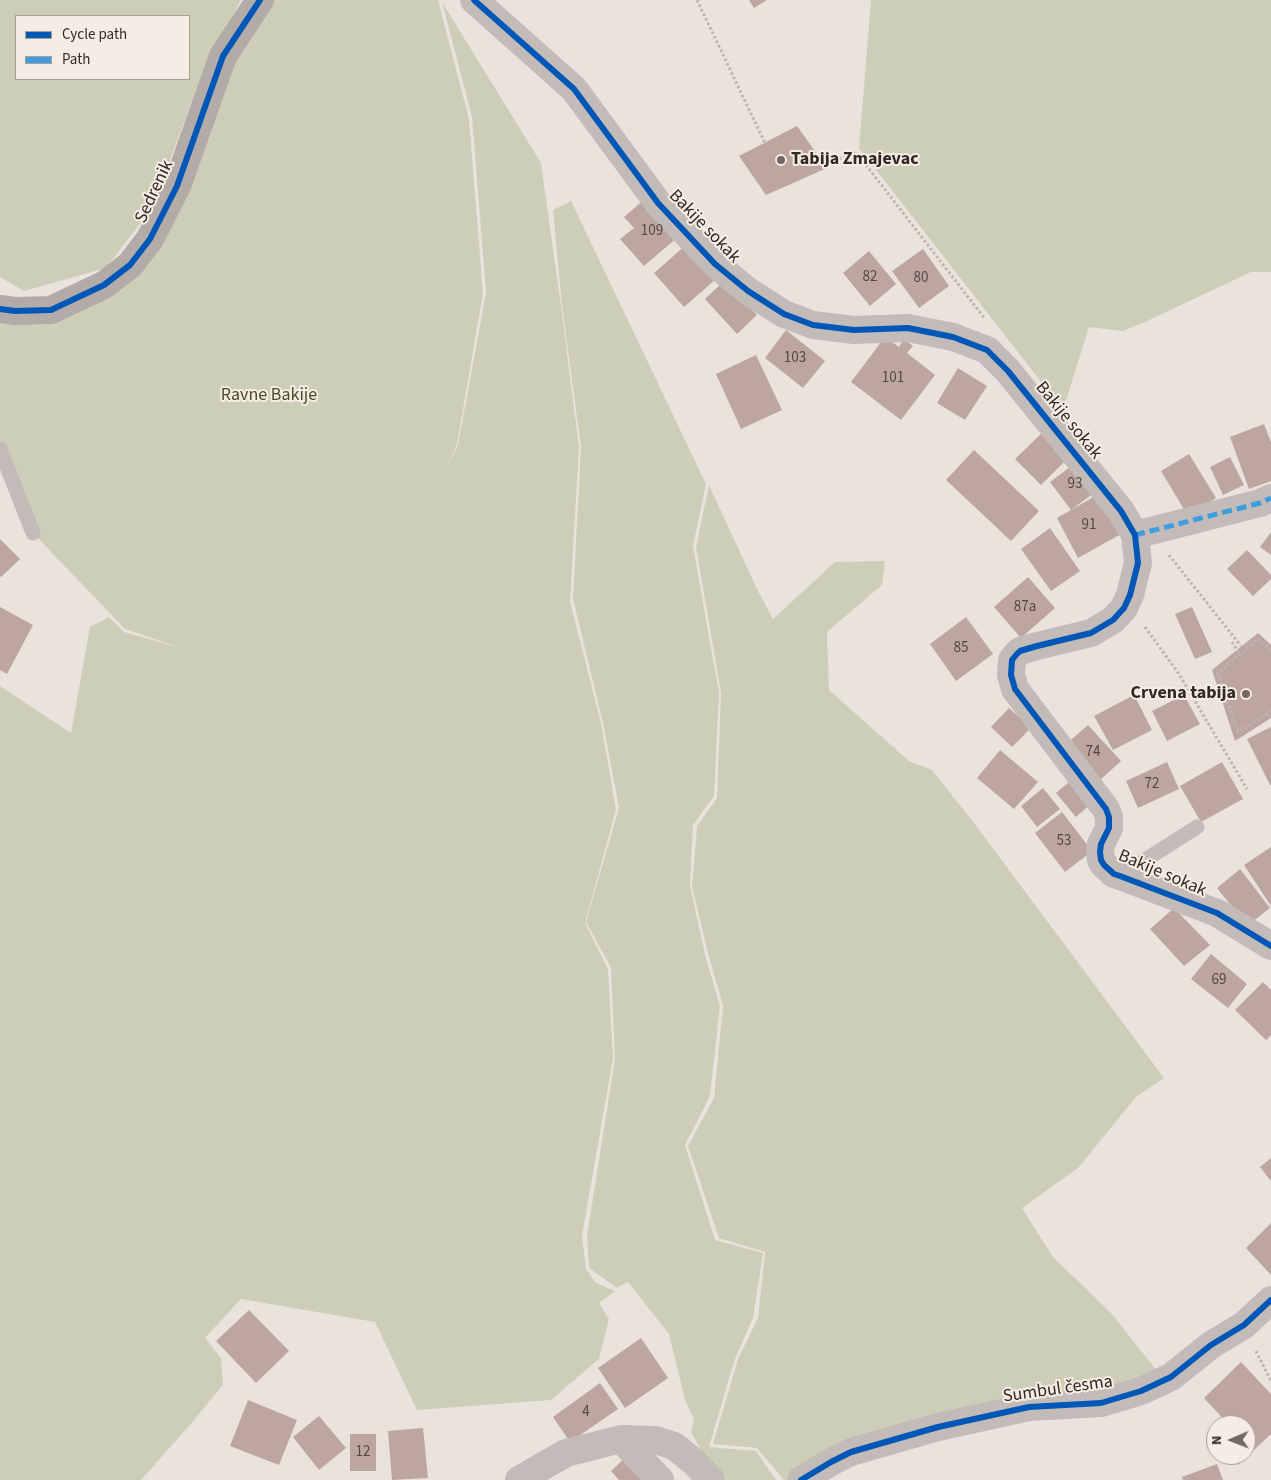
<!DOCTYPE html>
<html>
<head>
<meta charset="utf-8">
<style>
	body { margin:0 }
	#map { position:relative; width:1271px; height:1480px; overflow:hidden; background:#eae3dd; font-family:"Source Sans 3",sans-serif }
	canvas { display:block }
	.legend { position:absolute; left:15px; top:15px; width:175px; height:65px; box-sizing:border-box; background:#f7ece4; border:1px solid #a89e98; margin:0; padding:6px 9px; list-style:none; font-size:15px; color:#322826 }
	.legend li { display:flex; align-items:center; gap:10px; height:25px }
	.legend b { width:25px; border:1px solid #a89e98 }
	.north { position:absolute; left:1206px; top:1415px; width:50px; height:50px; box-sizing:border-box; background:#f7ece4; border:1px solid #a89e98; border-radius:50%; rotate:269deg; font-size:14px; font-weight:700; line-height:20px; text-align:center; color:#322826 }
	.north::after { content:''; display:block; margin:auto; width:18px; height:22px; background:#726966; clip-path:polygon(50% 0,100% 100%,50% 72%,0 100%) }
</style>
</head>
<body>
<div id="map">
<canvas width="1271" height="1480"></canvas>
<ul class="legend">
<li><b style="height:6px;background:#0057b8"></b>Cycle path</li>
<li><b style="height:6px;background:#3e9ce0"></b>Path</li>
</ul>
<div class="north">N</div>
</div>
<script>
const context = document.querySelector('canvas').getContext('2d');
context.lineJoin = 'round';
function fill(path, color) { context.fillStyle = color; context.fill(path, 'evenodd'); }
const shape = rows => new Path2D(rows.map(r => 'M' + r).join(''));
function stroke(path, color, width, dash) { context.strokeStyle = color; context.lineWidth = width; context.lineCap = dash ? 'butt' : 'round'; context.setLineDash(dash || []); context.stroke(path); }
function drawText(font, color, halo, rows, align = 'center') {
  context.font = font + ' "Source Sans 3",sans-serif'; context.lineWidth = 4; context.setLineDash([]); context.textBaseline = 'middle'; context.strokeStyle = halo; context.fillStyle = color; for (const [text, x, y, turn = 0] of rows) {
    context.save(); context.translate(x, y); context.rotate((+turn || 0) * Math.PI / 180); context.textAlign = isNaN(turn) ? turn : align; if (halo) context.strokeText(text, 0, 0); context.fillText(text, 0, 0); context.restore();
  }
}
const green = shape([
	[0,0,241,0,204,69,152,208,106,268,24,291,0,277],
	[16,16,189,16,189,79,16,79],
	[260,0,438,0,469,119,483,293,457,444,447,467,458,445,486,293,472,117,442,2,541,163,561,306,579,447,570,601,601,723,616,810,585,923,608,969,613,1058,582,1236,586,1269,596,1283,615,1291,599,1303,609,1319,599,1359,551,1400,417,1410,375,1322,241,1299,205,1338,221,1358,223,1385,189,1426,141,1480,0,1480,0,686,71,733,90,627,109,617,124,632,181,648,125,629,33,533,0,449,0,309,15,311,130,265],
	[871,0,1271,0,1271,272,1251,272,1145,322,1123,331,1089,327,1063,410,859,148],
	[571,201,706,484,693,546,719,693,714,796,693,825,690,885,705,955,720,1006,710,1096,685,1145,715,1240,763,1253,753,1318,735,1359,709,1447,756,1451,776,1480,728,1480,724,1479,708,1462,691,1432,694,1419,685,1400,669,1334,628,1282,617,1288,589,1268,587,1236,615,1059,611,968,586,922,619,808,603,723,573,599,581,447,562,306,553,210],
	[709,485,757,589,773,619,835,562,885,561,882,585,827,632,829,690,909,761,932,770,974,823,1164,1078,1136,1097,1078,1168,1022,1208,1053,1257,1111,1313,1157,1371,1132,1384,849,1443,786,1480,784,1480,757,1448,713,1444,738,1359,758,1318,765,1252,719,1238,688,1146,714,1098,723,1006,708,953,692,887,697,826,717,798,721,693,696,547]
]);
const building = shape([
	[749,0,767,0,754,8],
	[797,126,827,168,766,195,739,156],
	[646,198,679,236,644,266,620,239,634,228,624,217],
	[686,245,716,279,684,307,654,273],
	[923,249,949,286,919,308,892,271],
	[869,251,896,284,870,306,843,273],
	[725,280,757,315,737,334,705,299],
	[786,330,825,361,803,388,765,358],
	[885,337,899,347,904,339,913,346,907,353,935,375,901,420,851,382],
	[756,355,782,410,741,429,716,374],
	[958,368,987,386,965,420,937,403],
	[1264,424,1271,442,1271,481,1249,489,1230,437],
	[1047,428,1072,454,1041,485,1015,459],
	[974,450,1039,511,1011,541,946,480],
	[1189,454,1216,498,1188,516,1161,471],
	[1230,457,1244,485,1223,495,1210,467],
	[1078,461,1099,489,1071,510,1050,482],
	[1099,494,1121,534,1078,558,1057,518],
	[1050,528,1080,571,1051,591,1021,549],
	[1271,532,1271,555,1260,547],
	[0,539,20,559,1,577,0,576],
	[1247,550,1271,575,1271,579,1253,596,1227,569],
	[1028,577,1055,608,1021,638,994,607],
	[0,607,33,625,7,674,0,670],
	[1192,607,1212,652,1195,659,1175,614],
	[966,617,993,654,956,681,930,644],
	[1258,633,1271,645,1271,718,1235,741,1212,670],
	[1134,695,1152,730,1113,750,1094,716],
	[1184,695,1200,724,1167,741,1152,711],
	[1009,708,1031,728,1012,747,991,727],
	[1088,725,1121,761,1098,782,1065,745],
	[1271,727,1271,785,1270,785,1247,739],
	[1000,750,1038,782,1014,809,977,778],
	[1167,762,1179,789,1138,808,1126,781],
	[1222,762,1243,799,1201,822,1180,786],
	[1074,778,1094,801,1076,817,1056,793],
	[1043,788,1060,809,1037,827,1021,806],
	[1062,812,1092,851,1065,872,1035,833],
	[1271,847,1271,906,1244,865],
	[1240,869,1270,908,1247,926,1217,888],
	[1174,908,1210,945,1184,966,1150,929],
	[1211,954,1247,984,1228,1008,1191,979],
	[1263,982,1271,990,1271,1035,1266,1040,1235,1010],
	[1271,1158,1271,1181,1260,1167],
	[1271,1223,1271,1275,1246,1248],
	[249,1310,289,1351,256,1383,216,1341],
	[641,1338,668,1378,625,1408,598,1368],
	[1241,1362,1271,1394,1271,1434,1238,1465,1229,1455,1246,1455,1246,1425,1229,1425,1204,1398],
	[600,1383,618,1409,570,1442,553,1417],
	[248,1400,297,1420,279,1465,230,1446],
	[319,1416,346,1448,319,1470,293,1437],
	[423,1428,428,1478,392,1480,388,1431],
	[350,1434,376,1434,376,1471,350,1471],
	[628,1455,653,1480,619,1480,611,1471],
	[1217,1464,1223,1480,1183,1480,1182,1477]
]);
const path = shape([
	[697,0,765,143],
	[825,165,856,152,985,319],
	[1169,555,1241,646],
	[1145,627,1179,674,1247,789],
	[1232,642,1240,655],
	[1271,651,1258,639,1218,673,1238,732,1271,711],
	[1256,1351,1271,1381]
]);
const lane = shape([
	[0,449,33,533],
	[1120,876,1197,827]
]);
const street = shape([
	[474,0,574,89,658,203,715,264,748,291,784,314,813,325,854,330,908,328,953,337,987,350,1008,371,1121,511,1135,535,1138,563,1130,595,1124,608,1113,620,1091,633,1037,646,1020,651,1016,655,1012,660,1011,675,1015,689,1106,809,1109,817,1109,828,1101,844,1100,852,1101,860,1104,865,1114,874,1120,876,1217,913,1271,946],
	[1135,535,1260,503,1271,498],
	[621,1439,660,1480],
	[519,1480,566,1453,621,1439,656,1440,674,1446,694,1462,711,1480],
	[801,1480,831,1462,851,1452,938,1427,1029,1407,1101,1403,1141,1391,1171,1377,1211,1345,1244,1325,1271,1300]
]);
const secondary = shape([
	[0,309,15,311,51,310,104,285,130,265,150,239,177,186,223,56,260,0]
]);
const quiet = shape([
	[1135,535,1260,503,1271,498]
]);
const cycleway = shape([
	[474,0,574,89,658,203,715,264,748,291,784,314,813,325,854,330,908,328,953,337,987,350,1008,371,1121,511,1135,535,1138,563,1130,595,1124,608,1113,620,1091,633,1037,646,1020,651,1016,655,1012,660,1011,675,1015,689,1106,809,1109,817,1109,828,1101,844,1100,852,1101,860,1104,865,1114,874,1120,876,1217,913,1271,946],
	[0,309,15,311,51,310,104,285,130,265,150,239,177,186,223,56,260,0],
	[801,1480,831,1462,851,1452,938,1427,1029,1407,1101,1403,1141,1391,1171,1377,1211,1345,1244,1325,1271,1300]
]);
const markers = [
	[781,160,5,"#726966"],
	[1246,694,5,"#726966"]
];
const numberNames = [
	["109",652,232],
	["82",870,278],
	["80",921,279],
	["103",795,359],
	["101",893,379],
	["93",1075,485],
	["91",1089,526],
	["87a",1025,608],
	["85",961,649],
	["74",1093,753],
	["72",1152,785],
	["53",1064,842],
	["69",1219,981],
	["4",586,1413],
	["12",363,1453]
];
const poiNames = [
	["Tabija Zmajevac",791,160],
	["Crvena tabija",1236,694,"right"]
];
const streetNames = [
	["Sedrenik",155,192,-65],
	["Bakije sokak",704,227,46],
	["Bakije sokak",1068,421,51],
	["Bakije sokak",1162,874,23],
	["Sumbul česma",1058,1390,-8]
];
const parkNames = [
	["Ravne Bakije",269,396]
];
fill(green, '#cdceb8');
fill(building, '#bda5a0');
stroke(path, '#bbb4b0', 3, [2.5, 2.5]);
stroke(lane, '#c2bbb7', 15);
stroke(street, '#c2bbb7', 28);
stroke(secondary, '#b3aba7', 28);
stroke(quiet, '#3e9ce0', 5, [10, 5]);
stroke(cycleway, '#0057b8', 6);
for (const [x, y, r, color] of markers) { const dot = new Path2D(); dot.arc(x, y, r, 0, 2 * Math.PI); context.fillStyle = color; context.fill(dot); stroke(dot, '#f7ece4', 2); }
drawText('15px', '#554744', null, numberNames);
drawText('bold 18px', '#322826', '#f7ece4', poiNames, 'left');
drawText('18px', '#322826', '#f7ece4', streetNames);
drawText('18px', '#464f2b', '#f7ece4', parkNames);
</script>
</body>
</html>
